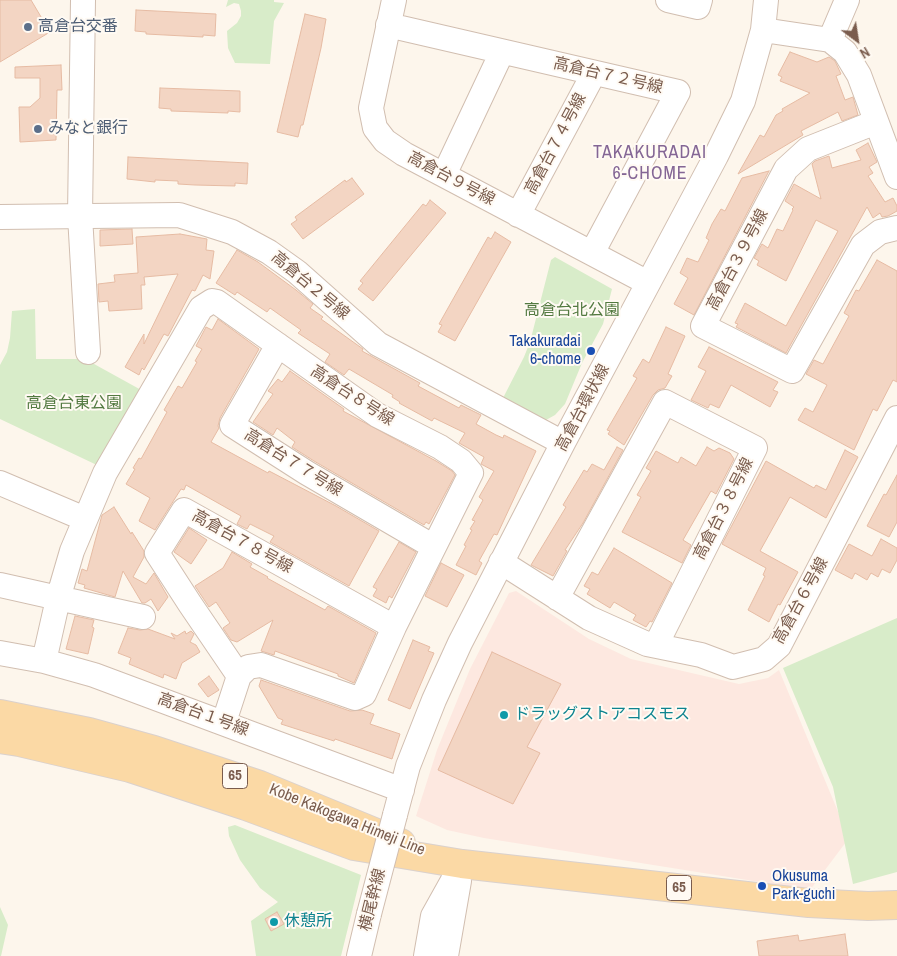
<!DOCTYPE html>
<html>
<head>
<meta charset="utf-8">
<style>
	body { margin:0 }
	#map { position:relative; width:897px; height:956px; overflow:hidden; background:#fdf6ec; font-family:"Archivo Narrow",sans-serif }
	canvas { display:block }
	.north { position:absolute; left:832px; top:15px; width:50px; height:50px; -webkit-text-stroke:4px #fffaf3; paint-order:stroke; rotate:149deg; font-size:14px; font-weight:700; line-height:20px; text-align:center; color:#7a5c4d }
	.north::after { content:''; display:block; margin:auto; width:18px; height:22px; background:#7a5c4d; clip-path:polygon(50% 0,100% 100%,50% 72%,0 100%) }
</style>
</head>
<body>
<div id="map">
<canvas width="897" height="956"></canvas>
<div class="north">N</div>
</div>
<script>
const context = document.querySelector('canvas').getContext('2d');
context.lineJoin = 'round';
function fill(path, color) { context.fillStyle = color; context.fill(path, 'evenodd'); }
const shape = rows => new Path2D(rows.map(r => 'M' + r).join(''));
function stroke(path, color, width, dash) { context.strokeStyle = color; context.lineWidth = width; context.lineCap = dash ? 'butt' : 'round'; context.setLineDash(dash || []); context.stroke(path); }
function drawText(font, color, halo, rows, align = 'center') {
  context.font = font + ' "Archivo Narrow","Noto Sans JP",sans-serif'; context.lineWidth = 4; context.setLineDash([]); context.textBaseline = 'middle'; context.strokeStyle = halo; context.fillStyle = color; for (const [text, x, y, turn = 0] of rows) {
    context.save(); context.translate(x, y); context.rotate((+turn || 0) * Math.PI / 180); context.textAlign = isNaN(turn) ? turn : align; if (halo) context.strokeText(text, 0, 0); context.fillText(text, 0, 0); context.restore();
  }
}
const commercial = shape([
	[516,591,589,639,631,659,739,684,768,678,779,670,849,838,810,890,484,838,447,830,416,816,437,750,470,669,509,593]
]);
const green = shape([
	[228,0,274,0,274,2,284,3,274,21,270,64,235,63,228,48,227,31,237,23,241,16,241,11,239,4,234,3,226,7],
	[555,257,612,289,603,324,582,363,565,404,555,415,546,420,503,398,524,357,530,342,551,260],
	[35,309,36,359,85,359,143,391,101,467,0,419,0,365,7,352,10,338,12,311],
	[897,618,897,872,853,884,833,787,783,668],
	[235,825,361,875,341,956,256,956,251,921,278,902,260,888,240,860,229,836,228,827],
	[0,907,8,925,1,956,0,956]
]);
const building = shape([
	[0,0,31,0,50,32,0,62,0,0],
	[136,10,216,14,215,36,203,35,203,37,146,34,146,32,135,31,136,10],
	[305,14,326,19,321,48,303,125,301,125,298,137,277,132,305,14],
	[790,52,817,62,829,57,835,61,841,74,836,76,845,100,853,97,858,115,842,121,838,112,801,131,803,135,738,174,760,135,764,137,776,115,783,111,782,109,810,93,780,81,782,77,778,75,790,52],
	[61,65,62,90,57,90,56,140,20,142,19,107,30,107,40,98,40,78,15,78,15,67,61,65],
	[160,88,240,91,240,112,228,111,228,113,171,111,171,109,159,108,160,88],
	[868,143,877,162,869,167,873,173,868,176,885,202,893,198,897,206,897,211,888,216,882,217,880,213,873,218,867,207,786,353,736,327,738,324,735,323,745,303,786,326,838,231,816,220,786,281,757,265,759,261,754,258,762,244,768,248,777,229,783,231,793,210,792,209,794,207,785,201,794,184,821,199,812,164,815,161,829,156,832,168,861,160,856,150,868,143],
	[128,157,248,163,247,184,235,183,235,186,195,185,178,184,178,181,155,180,155,182,127,179,128,157],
	[769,171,694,315,674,304,688,278,680,273,687,258,698,262,709,240,706,238,712,224,721,209,725,211,742,178,769,171],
	[352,178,364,194,303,239,291,224,297,220,295,217,345,180,346,182,352,178],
	[430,200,446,213,373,301,358,289,363,283,360,281,423,204,426,206,430,200],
	[132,229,133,244,100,246,100,230,132,229],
	[495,232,511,242,455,341,438,332,442,325,439,324,488,237,491,239,495,232],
	[180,234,207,239,206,250,214,251,210,279,203,275,195,291,192,290,168,336,164,334,144,370,142,368,139,375,125,367,144,334,144,344,178,274,144,277,145,285,141,285,142,309,109,311,108,301,99,302,98,284,115,282,114,275,138,273,136,237,180,234],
	[237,250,258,262,296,290,313,304,310,308,323,317,321,319,363,349,362,351,420,383,418,386,459,408,461,405,481,415,476,424,496,435,503,438,504,435,536,451,497,535,494,534,479,561,482,563,476,575,456,565,466,546,464,545,472,530,470,529,475,521,472,520,483,500,479,497,494,471,481,464,484,457,459,443,465,433,434,418,432,421,399,403,400,402,392,397,393,395,349,369,344,375,325,362,330,354,298,333,301,330,270,308,267,312,237,292,235,295,216,283,237,250],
	[877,260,897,271,897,382,893,380,877,411,873,409,854,450,798,420,805,408,813,412,827,385,806,374,814,360,823,364,849,316,844,313,856,290,859,291,877,260],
	[218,319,259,349,220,418,218,426,219,428,211,442,268,473,269,471,271,472,336,506,379,531,349,586,270,542,274,536,250,524,247,529,237,524,241,516,186,485,184,490,181,489,155,530,139,521,150,498,126,484,135,469,133,468,139,458,141,459,167,412,164,410,178,386,182,388,197,362,195,361,202,349,196,346,206,327,212,330,218,319],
	[666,327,685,336,668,374,672,376,665,388,658,390,653,395,624,445,608,434,610,431,607,430,637,378,633,376,643,359,649,363,666,327],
	[709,347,778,382,773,390,778,392,770,407,731,385,719,408,710,404,708,408,691,400,706,371,698,367,709,347],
	[290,371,344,409,343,411,436,461,452,471,455,475,429,524,426,522,424,525,314,461,292,447,295,442,277,428,273,435,253,422,273,394,268,391,278,379,282,382,290,371],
	[617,447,623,450,583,523,565,550,567,551,553,576,531,565,566,507,563,505,584,470,587,472,592,464,604,470,617,447],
	[707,447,714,451,719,448,730,453,734,459,716,494,711,491,683,540,691,545,682,563,622,532,641,497,637,495,651,471,646,468,656,451,678,463,681,457,696,466,707,447],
	[845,450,858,457,826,518,790,497,760,551,798,572,780,605,778,604,769,622,748,610,765,576,763,575,766,568,722,544,766,461,814,488,816,485,826,490,845,450],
	[897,475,897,522,889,537,867,526,884,494,886,495,897,475],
	[114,507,131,534,132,532,144,551,144,557,133,577,146,584,154,573,168,597,158,611,151,599,145,603,142,603,123,571,115,597,84,588,85,585,78,583,82,569,87,571,102,515,114,507],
	[189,528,207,540,191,564,174,552,189,528],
	[881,539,897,548,897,560,890,573,882,569,878,577,871,573,867,580,855,573,852,579,835,570,849,544,872,556,881,539],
	[399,542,416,552,392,598,389,596,386,603,373,596,377,589,373,587,399,542],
	[614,548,672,583,652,622,650,621,646,627,633,620,636,615,614,602,610,608,587,594,590,589,584,586,592,572,598,575,614,548],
	[232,552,252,564,250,567,268,577,267,578,325,610,328,606,376,633,354,683,338,676,338,674,275,651,274,655,261,651,273,620,237,642,231,640,223,628,230,623,216,602,209,607,195,586,223,568,232,552],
	[441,563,464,575,447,607,425,596,441,563],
	[75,616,94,620,92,627,94,628,88,654,66,649,75,616],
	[128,628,140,630,148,629,175,639,171,633,177,636,185,631,186,634,191,631,194,634,190,642,196,645,200,652,182,663,176,679,164,674,163,678,129,664,131,658,118,653,128,628],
	[413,640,430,647,428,651,434,653,410,709,388,700,413,640],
	[492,652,561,684,527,747,540,753,513,804,438,770,492,652],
	[209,676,219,690,208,697,198,684,209,676],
	[261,680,350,711,362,710,374,714,370,724,400,734,392,759,335,739,334,741,281,724,283,720,278,718,259,686,261,680],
	[277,912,284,924,271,931,265,919,277,912],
	[845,934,848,956,759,956,757,941,798,935,799,941,845,934]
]);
const minor = shape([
	[83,0,80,216,88,352],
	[394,0,371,108,375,128,385,141,404,154,648,283],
	[668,0,698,7,700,0],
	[388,25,678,92,592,253],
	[763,30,830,40,845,52,859,75,897,177],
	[830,40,847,0],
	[876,122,808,149,786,169,703,326,792,371,863,245,880,232,897,228],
	[444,175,502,52],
	[518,215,594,73],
	[0,217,179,215,232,232,269,252,297,272,378,344,563,443],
	[278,345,232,425,307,473,434,547],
	[0,483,85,519],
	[501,562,589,618,647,644,701,655,733,667,764,659,779,646,897,418],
	[0,585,143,617],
	[557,598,665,402,755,448,656,645],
	[0,653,44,661,94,675,402,790],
	[44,661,58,599,72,551,105,473,201,308,212,301,217,302,377,415,440,447,461,461,471,473,394,627,364,694,355,698,261,665,248,667,239,676,224,722],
	[239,676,190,604,157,553,184,510,394,627],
	[395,815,408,766,434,700,460,643,563,443,716,156,743,101,763,30,766,0],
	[359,956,369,914],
	[426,956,433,916,462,864],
	[446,956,459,881]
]);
const major = shape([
	[0,714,89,732,154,750,260,785,401,843],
	[0,739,19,742,130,768,246,806,354,846,462,864,809,903,868,906,897,905]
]);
const minorBridge = shape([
	[369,914,395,815]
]);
const markers = [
	[28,27,5,"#5c6f8a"],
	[38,129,5,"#5c6f8a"],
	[591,351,5,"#1a4fb4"],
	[504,715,5,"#0f9aa8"],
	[762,886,5,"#1a4fb4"],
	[274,922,5,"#0f9aa8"]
];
const shields = [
	[235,776,25],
	[679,888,25]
];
const shieldNames = [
	["65",235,776],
	["65",679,888]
];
const serviceNames = [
	["高倉台交番",38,27],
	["みなと銀行",48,129]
];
const streetNames = [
	["高倉台７２号線",608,76,13],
	["高倉台７４号線",556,144,-62],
	["高倉台９号線",451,179,28],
	["高倉台３９号線",738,260,-62],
	["高倉台２号線",310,286,40],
	["高倉台８号線",352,396,33],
	["高倉台環状線",583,408,-62],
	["高倉台７７号線",293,463,32],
	["高倉台３８号線",724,509,-63],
	["高倉台７８号線",242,542,29],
	["高倉台６号線",801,601,-61],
	["高倉台１号線",203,715,20],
	["Kobe Kakogawa Himeji Line",347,820,22],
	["横尾幹線",373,900,-76]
];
const parkNames = [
	["高倉台北公園",572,311],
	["高倉台東公園",74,404]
];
const transitNames = [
	["Takakuradai",581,342],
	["6-chome",581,360],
	["Okusuma",772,877,"left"],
	["Park-guchi",772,895,"left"]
];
const cultureNames = [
	["ドラッグストアコスモス",514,715],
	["休憩所",284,922]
];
const neighbourhoodNames = [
	["TAKAKURADAI",650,153],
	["6-CHOME",650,174]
];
fill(commercial, '#fde8e0');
fill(green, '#d8ecc9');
fill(building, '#f3d5c3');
stroke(building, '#e6bba3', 1);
stroke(minor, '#d1beb0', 26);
stroke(major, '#dad1cd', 30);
stroke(minor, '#fff', 24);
stroke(major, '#fbd9a5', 28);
stroke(minorBridge, '#d1beb0', 26, []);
stroke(minorBridge, '#fff', 24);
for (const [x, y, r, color] of markers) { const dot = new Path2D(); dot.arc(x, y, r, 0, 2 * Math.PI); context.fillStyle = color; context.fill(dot); stroke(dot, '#fffaf3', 2); }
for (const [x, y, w] of shields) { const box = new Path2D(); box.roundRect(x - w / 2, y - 12.5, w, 25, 4); context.fillStyle = '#fffaf3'; context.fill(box); stroke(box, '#7a5c4d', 1); }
drawText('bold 15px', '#7a5c4d', null, shieldNames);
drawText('16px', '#4e5e75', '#fffaf3', serviceNames, 'left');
drawText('16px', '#7a5c4d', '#fffaf3', streetNames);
drawText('16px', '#537a41', '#fffaf3', parkNames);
drawText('16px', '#164399', '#fffaf3', transitNames, 'right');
drawText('16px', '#0d838f', '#fffaf3', cultureNames, 'left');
context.letterSpacing = '1px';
drawText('18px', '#846695', '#fffaf3', neighbourhoodNames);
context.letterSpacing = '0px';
</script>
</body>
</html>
